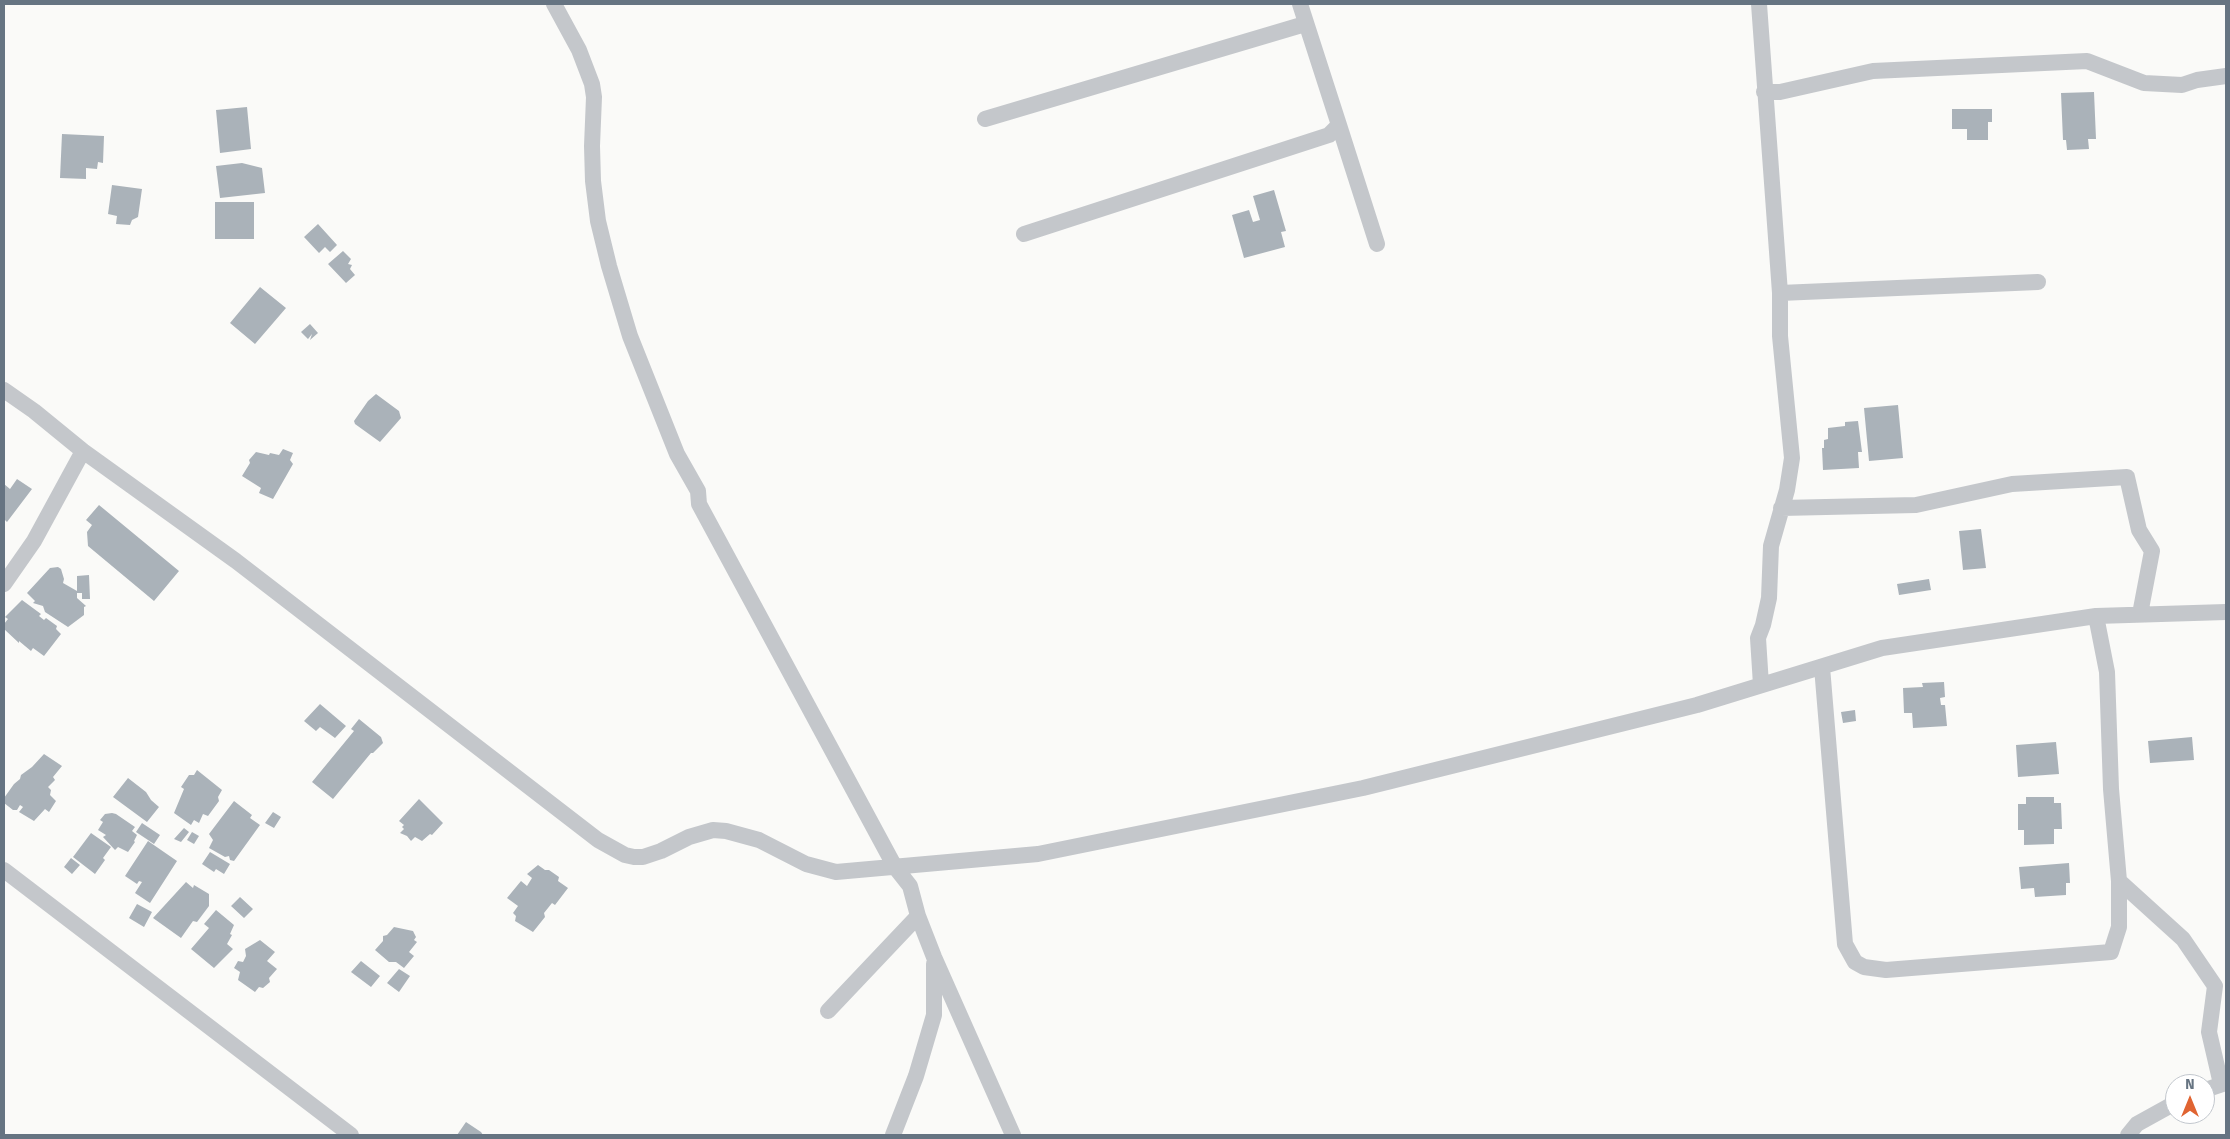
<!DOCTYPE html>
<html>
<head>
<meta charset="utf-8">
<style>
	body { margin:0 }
	#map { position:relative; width:2230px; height:1139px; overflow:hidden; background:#fafaf8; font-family:"Fira Sans",sans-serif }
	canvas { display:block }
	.frame { position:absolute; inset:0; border:5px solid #667482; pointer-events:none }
	.north { position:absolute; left:2165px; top:1074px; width:50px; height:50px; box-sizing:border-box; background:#fff; border:1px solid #c2c7cd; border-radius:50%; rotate:0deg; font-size:14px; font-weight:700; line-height:20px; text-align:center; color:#667482 }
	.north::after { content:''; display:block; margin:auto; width:18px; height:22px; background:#e06432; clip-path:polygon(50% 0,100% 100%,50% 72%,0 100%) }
</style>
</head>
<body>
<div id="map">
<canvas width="2230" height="1139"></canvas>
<div class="frame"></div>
<div class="north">N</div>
</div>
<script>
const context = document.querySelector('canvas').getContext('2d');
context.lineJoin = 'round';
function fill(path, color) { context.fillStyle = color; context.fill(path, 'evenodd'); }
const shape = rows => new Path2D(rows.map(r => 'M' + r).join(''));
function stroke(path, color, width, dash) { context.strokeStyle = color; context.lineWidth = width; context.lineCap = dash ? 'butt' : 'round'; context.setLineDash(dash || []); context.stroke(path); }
const building = shape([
	[2094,92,2096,139,2088,139,2089,149,2067,150,2066,140,2063,140,2061,93],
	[247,107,251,149,220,153,216,110],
	[1952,109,1992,109,1992,122,1988,122,1988,140,1967,140,1967,129,1952,129],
	[62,134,104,136,103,163,98,162,97,169,86,168,86,179,60,178],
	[242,163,262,168,265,193,220,198,216,166],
	[112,185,142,189,138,217,132,220,130,225,116,224,117,216,108,214],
	[1274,190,1286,231,1281,232,1285,247,1244,258,1232,215,1249,210,1253,222,1260,220,1253,196],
	[215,202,254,202,254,239,215,239],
	[318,224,337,245,330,252,325,247,319,253,304,237],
	[343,251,351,259,348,264,352,265,350,269,355,275,346,283,328,264],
	[260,287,286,308,255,344,230,323],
	[310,324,318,333,310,340,312,334,308,339,301,332],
	[376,394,399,411,401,418,380,442,355,424,354,421,368,401],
	[1898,405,1903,458,1869,461,1864,408],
	[1858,421,1862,452,1858,452,1859,468,1823,470,1822,448,1824,448,1824,440,1828,439,1828,428,1845,426,1845,422],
	[283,449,293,453,290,460,293,464,273,499,259,493,261,488,242,476,250,463,249,460,256,452,269,455,270,453,279,455],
	[17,479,32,489,7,522,4,519,4,484,10,489],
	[99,505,179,571,154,601,88,546,87,532,92,525,86,520],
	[1981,529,1986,568,1963,570,1959,531],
	[58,567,61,569,64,579,63,583,77,591,77,576,89,575,90,599,82,599,82,593,77,593,77,598,86,606,84,607,84,615,68,627,45,612,43,606,33,603,35,601,27,593,50,568],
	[1929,579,1931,590,1899,595,1897,584],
	[22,600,41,614,39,616,44,620,46,618,57,626,56,629,61,634,44,656,33,648,31,651,19,641,19,643,4,629,4,624,8,619,5,617],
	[1944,682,1945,697,1940,698,1941,705,1945,705,1947,726,1913,728,1912,713,1904,713,1903,688,1923,687,1922,683],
	[320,704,346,726,335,738,320,727,316,731,304,721],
	[1855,710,1856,721,1843,723,1841,712],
	[359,719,381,737,383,743,373,753,371,753,333,799,312,782,354,731,351,729],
	[2192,737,2194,760,2150,763,2148,741],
	[2056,742,2059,774,2018,777,2016,745],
	[44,754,62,766,53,777,55,780,48,787,51,790,50,795,56,801,49,812,45,809,34,821,19,812,23,807,20,805,17,810,13,810,4,803,4,798,14,784,20,779,21,775,32,767],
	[197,770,222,790,218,797,219,801,208,816,203,814,199,823,194,820,191,825,174,813,184,789,181,787,189,775,194,775],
	[128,778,146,792,151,800,159,807,147,822,113,797],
	[2026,797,2054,797,2054,803,2061,803,2062,829,2054,829,2054,844,2024,845,2024,830,2018,830,2018,804,2026,804],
	[419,799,443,823,432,835,430,834,422,841,415,837,411,841,407,836,400,833,404,829,402,827,404,825,399,821],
	[234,801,252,815,250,818,260,825,234,861,230,860,229,856,225,857,209,848,213,840,209,834],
	[273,812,281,817,274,828,265,823],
	[112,813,116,814,135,827,132,831,137,835,134,841,135,842,128,852,118,847,115,850,103,837,106,835,98,830,103,822,100,820,105,814],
	[142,823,160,835,154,844,136,832],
	[184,828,189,832,181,842,174,839],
	[192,832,199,836,194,844,187,840],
	[91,833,111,847,103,858,105,860,95,874,73,857],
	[148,841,177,861,150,903,135,893,142,882,139,881,137,884,125,876],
	[210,852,230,864,224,874,216,869,214,872,202,864],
	[71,858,80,865,72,874,64,867],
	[2069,863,2070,883,2066,883,2066,895,2035,897,2034,888,2021,889,2019,867],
	[538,865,545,870,549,870,559,877,558,881,568,888,555,905,552,903,544,913,545,917,533,932,515,921,516,916,513,913,518,906,507,898,521,881,527,886,532,878,527,874],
	[186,882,193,888,194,885,209,894,209,906,197,922,193,921,181,938,153,918],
	[240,897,253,909,244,918,231,906],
	[137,904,152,912,144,927,129,918],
	[216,910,234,925,230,934,232,935,227,944,233,949,214,968,191,949,209,928,204,924],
	[394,927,413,931,416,937,414,940,417,942,409,952,414,956,404,968,396,962,389,962,375,950,383,941,383,936,387,935],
	[260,940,275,952,267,961,277,969,269,978,270,982,263,988,259,987,255,992,238,980,240,972,234,968,238,961,243,962,246,956,245,949],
	[361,961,380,976,371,987,351,972],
	[399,969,410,976,399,992,387,983],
	[466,1122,481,1132,483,1135,457,1135]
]);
const minor = shape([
	[554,4,579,50,592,84,594,97,592,146,593,181,598,221,609,266,630,336,677,454,698,491,699,504,895,867,910,886,918,916,934,957,1013,1135],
	[1759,4,1780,293,1780,336,1792,458,1787,490,1771,546,1769,598,1763,625,1758,638,1761,685],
	[1764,92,1780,92,1873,71,2087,61,2144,83,2182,85,2197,80,2226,76],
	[985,119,1305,24],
	[1339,125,1377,244],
	[1024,234,1329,135,1339,125,1300,4],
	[1780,293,2038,282],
	[4,390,34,411,83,451,236,561,598,840,625,855,634,857,643,857,661,851,689,837,713,830,726,831,759,840,806,864,836,872,1038,854,1363,788,1697,705,1882,648,2096,616,2226,612],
	[1781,508,1916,505,2012,484,2127,477,2139,530,2152,551,2140,614],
	[4,584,34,541,83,451],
	[2096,616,2107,672,2111,789,2119,881,2183,939,2215,986,2209,1032,2221,1084],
	[1822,667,1845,944,1855,962,1864,967,1886,970,2111,952,2119,927,2119,881],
	[4,870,351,1135],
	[828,1011,918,916],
	[2205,1090,2226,1083],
	[893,1135,916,1076,934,1015,934,964],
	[2128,1135,2137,1124,2175,1103]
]);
fill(building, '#aab2b9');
stroke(minor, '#c4c7cb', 16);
</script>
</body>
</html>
